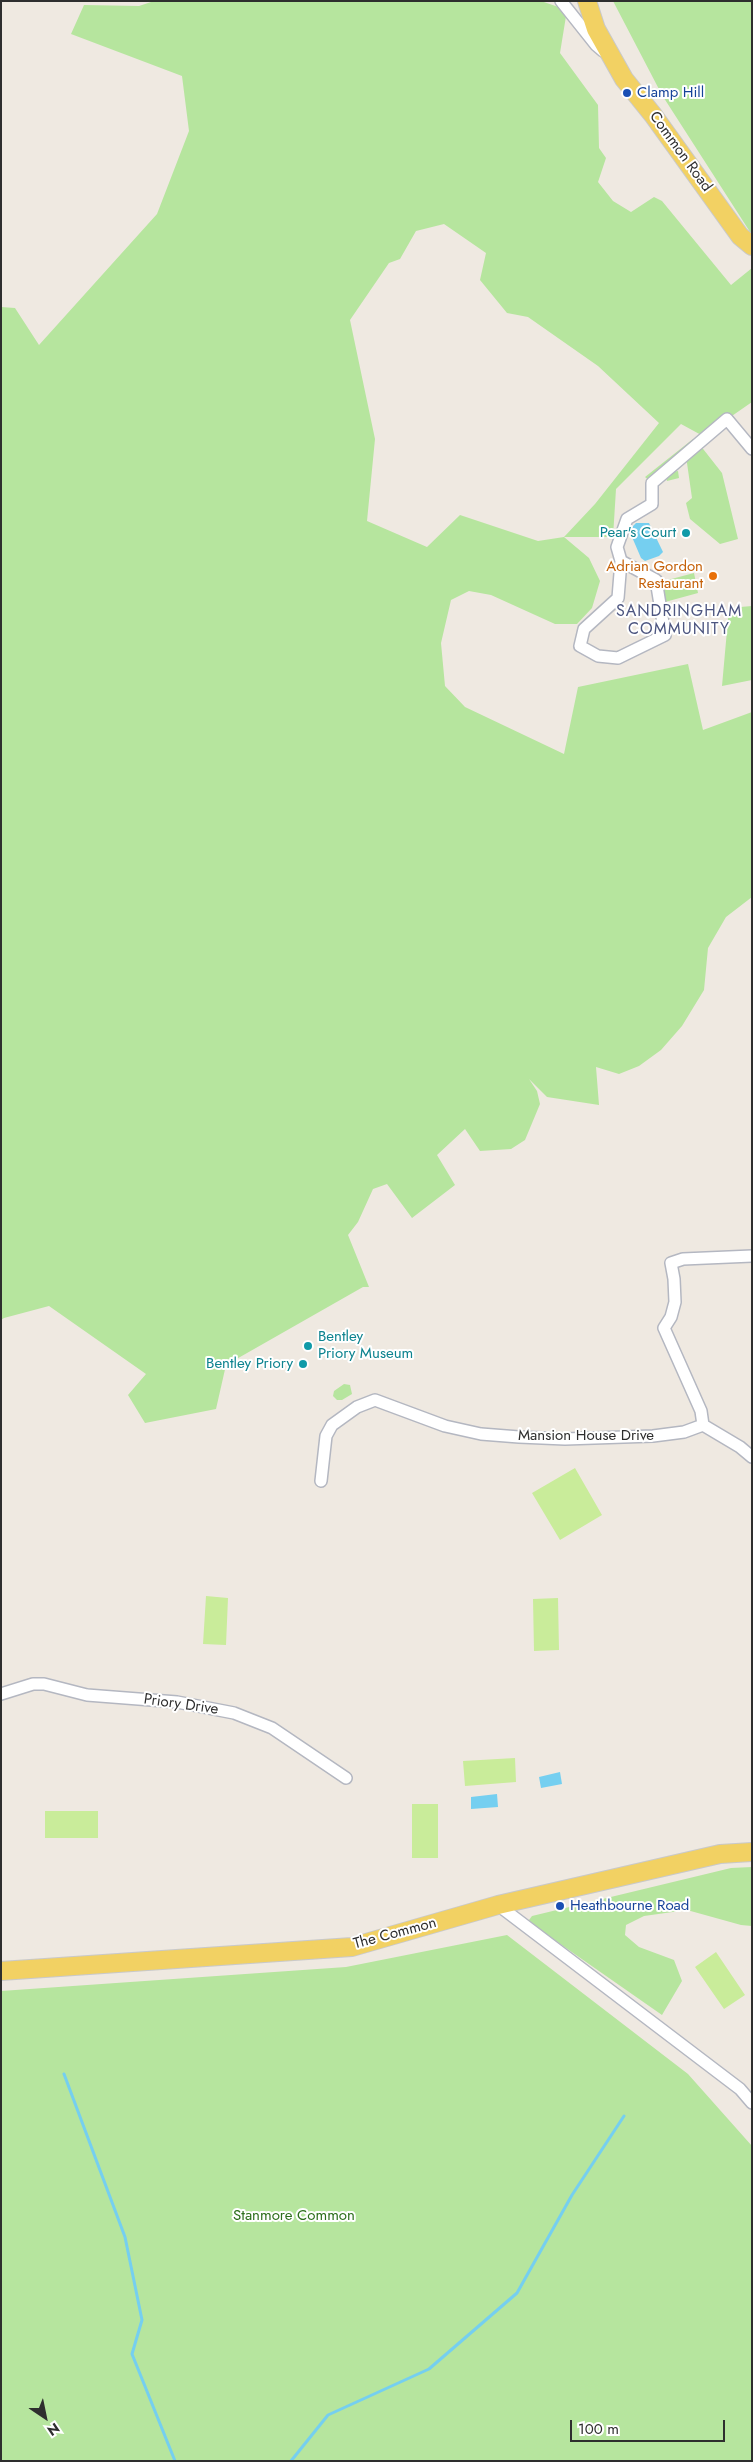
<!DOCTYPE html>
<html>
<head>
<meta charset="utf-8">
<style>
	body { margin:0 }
	#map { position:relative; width:753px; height:2462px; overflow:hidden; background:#efe9e1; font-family:Jost,sans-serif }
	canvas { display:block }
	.frame { position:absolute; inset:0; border:2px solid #2e2e2e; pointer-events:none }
	.north { position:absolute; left:20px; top:2392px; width:50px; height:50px; -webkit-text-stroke:4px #fff; paint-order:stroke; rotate:146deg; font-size:14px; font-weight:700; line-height:20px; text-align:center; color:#2e2e2e }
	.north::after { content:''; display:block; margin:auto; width:18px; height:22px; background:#2e2e2e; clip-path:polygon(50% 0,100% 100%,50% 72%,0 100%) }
	.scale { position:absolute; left:570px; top:2420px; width:155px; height:22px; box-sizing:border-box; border:2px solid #2e2e2e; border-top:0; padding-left:6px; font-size:15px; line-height:18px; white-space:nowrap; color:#2e2e2e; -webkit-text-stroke:4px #fff; paint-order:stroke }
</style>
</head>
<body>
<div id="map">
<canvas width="753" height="2462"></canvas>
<div class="frame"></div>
<div class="north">N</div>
<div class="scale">100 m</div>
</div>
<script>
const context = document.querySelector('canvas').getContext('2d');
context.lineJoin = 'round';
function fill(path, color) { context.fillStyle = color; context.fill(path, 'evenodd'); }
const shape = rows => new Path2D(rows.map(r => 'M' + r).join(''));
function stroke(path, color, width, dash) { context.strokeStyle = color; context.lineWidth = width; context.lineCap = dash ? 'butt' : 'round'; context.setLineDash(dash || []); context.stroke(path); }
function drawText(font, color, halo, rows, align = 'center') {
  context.font = font + ' Jost,sans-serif'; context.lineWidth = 4; context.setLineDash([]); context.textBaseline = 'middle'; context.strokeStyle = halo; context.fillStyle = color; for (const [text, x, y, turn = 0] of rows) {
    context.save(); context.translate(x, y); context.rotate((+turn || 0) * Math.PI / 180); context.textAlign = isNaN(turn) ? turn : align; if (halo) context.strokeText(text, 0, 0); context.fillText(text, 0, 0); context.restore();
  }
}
const green = shape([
	[154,1,541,1,567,10,560,53,598,105,599,148,606,158,598,182,613,201,631,212,654,197,662,201,731,285,752,268,752,402,703,436,681,424,616,489,613,537,564,537,589,558,600,581,592,608,577,624,555,624,491,595,469,591,451,600,441,643,445,686,465,707,564,754,578,687,688,664,703,730,752,712,752,897,726,917,708,948,704,990,682,1026,661,1050,639,1066,619,1074,596,1067,599,1105,547,1097,529,1079,537,1091,540,1104,525,1140,511,1149,480,1151,465,1129,437,1155,455,1185,412,1218,387,1184,373,1189,358,1222,348,1235,369,1287,363,1287,226,1365,216,1409,145,1423,128,1395,146,1374,49,1306,4,1318,1,1320,1,307,15,308,39,345,157,214,189,131,182,76,71,34,84,5,139,6],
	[444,224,486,253,480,280,507,313,528,317,598,366,659,423,595,504,564,537,538,541,460,515,427,547,367,521,375,439,350,320,389,263,400,259,416,231],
	[613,1,752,1,752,235,662,95],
	[693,439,700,445,722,473,738,539,720,544,690,519,686,503,692,498,686,456,666,473,678,471,679,478,667,481,665,474,652,483,645,477],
	[694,573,698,593,665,602,660,582],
	[752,606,752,680,722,686,729,608],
	[344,1384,350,1385,352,1394,342,1400,337,1400,333,1396,334,1391],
	[752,1867,752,1926,741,1925,687,1910,644,1916,626,1925,625,1935,639,1947,674,1960,682,1981,662,2015,533,1925,529,1920,532,1916,731,1868],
	[507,1935,688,2074,752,2146,752,2461,1,2461,1,1991,346,1967]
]);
const pitch = shape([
	[575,1468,602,1515,560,1540,532,1493],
	[206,1596,228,1598,226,1645,203,1644],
	[558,1598,559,1650,534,1651,533,1599],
	[515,1758,516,1782,465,1786,463,1761],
	[412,1804,438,1804,438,1858,412,1858],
	[45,1811,98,1811,98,1838,45,1838],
	[716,1952,745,1995,724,2009,695,1967]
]);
const water = shape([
	[636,523,649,523,663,552,659,556,645,561,641,558,629,530],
	[560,1772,562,1784,541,1788,539,1777],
	[497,1794,498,1807,471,1809,471,1797]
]);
const stream = shape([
	[64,2074,125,2237,142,2320,132,2354,175,2461],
	[291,2461,328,2415,429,2369,517,2293,572,2195,624,2116]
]);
const street = shape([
	[561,1,596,45,603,51],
	[621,561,656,580,665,635,618,658,598,656,580,646,584,629,618,598,621,561,617,547,627,519,652,504,652,483,727,419,752,449],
	[703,1425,701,1411,664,1328,671,1317,675,1302,674,1279,671,1263,683,1259,752,1256],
	[321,1481,326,1436,332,1425,357,1407,375,1400,445,1426,481,1434,519,1437,565,1439,653,1436,684,1432,703,1425,740,1447,752,1457],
	[1,1694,33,1684,44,1684,87,1695,177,1702,234,1713,272,1728,346,1778],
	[498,1905,740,2089,752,2103]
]);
const primary = shape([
	[587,1,596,29,624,79,653,115,740,236,752,246],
	[1,1971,352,1947,498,1905,720,1854,752,1852]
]);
const markers = [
	[627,93,5,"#1a4fb4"],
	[686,533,5,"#0f9aa8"],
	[713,576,5,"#e8710a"],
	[308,1346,5,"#0f9aa8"],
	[303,1364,5,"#0f9aa8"],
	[560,1906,5,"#1a4fb4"]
];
const transitNames = [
	["Clamp Hill",637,93],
	["Heathbourne Road",570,1906]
];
const streetNames = [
	["Common Road",680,152,54],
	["Mansion House Drive",586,1436],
	["Priory Drive",181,1705,8],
	["The Common",395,1934,-15]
];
const cultureNames = [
	["Pear's Court",676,533],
	["Bentley",318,1337,"left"],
	["Priory Museum",318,1354,"left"],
	["Bentley Priory",293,1364]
];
const foodNames = [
	["Adrian Gordon",703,567],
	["Restaurant",703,584]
];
const parkNames = [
	["Stanmore Common",294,2216]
];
const neighbourhoodNames = [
	["SANDRINGHAM",679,612],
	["COMMUNITY",679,630]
];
fill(green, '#b6e59e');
fill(pitch, '#c9ec9a');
fill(water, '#75cff0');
stroke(stream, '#75cff0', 3);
stroke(street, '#b4b7c1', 14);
stroke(primary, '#c9c9c9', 20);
stroke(street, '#fff', 11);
stroke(primary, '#f2d163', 18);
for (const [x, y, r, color] of markers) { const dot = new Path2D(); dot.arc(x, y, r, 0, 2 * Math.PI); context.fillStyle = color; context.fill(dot); stroke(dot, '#fff', 2); }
drawText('15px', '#164399', '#fff', transitNames, 'left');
drawText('15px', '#2e2e2e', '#fff', streetNames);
drawText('15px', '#0d838f', '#fff', cultureNames, 'right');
drawText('15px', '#c56008', '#fff', foodNames, 'right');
drawText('15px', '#2c6e1b', '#fff', parkNames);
context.letterSpacing = '1px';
drawText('16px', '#4d5680', '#fff', neighbourhoodNames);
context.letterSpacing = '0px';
</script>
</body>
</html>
